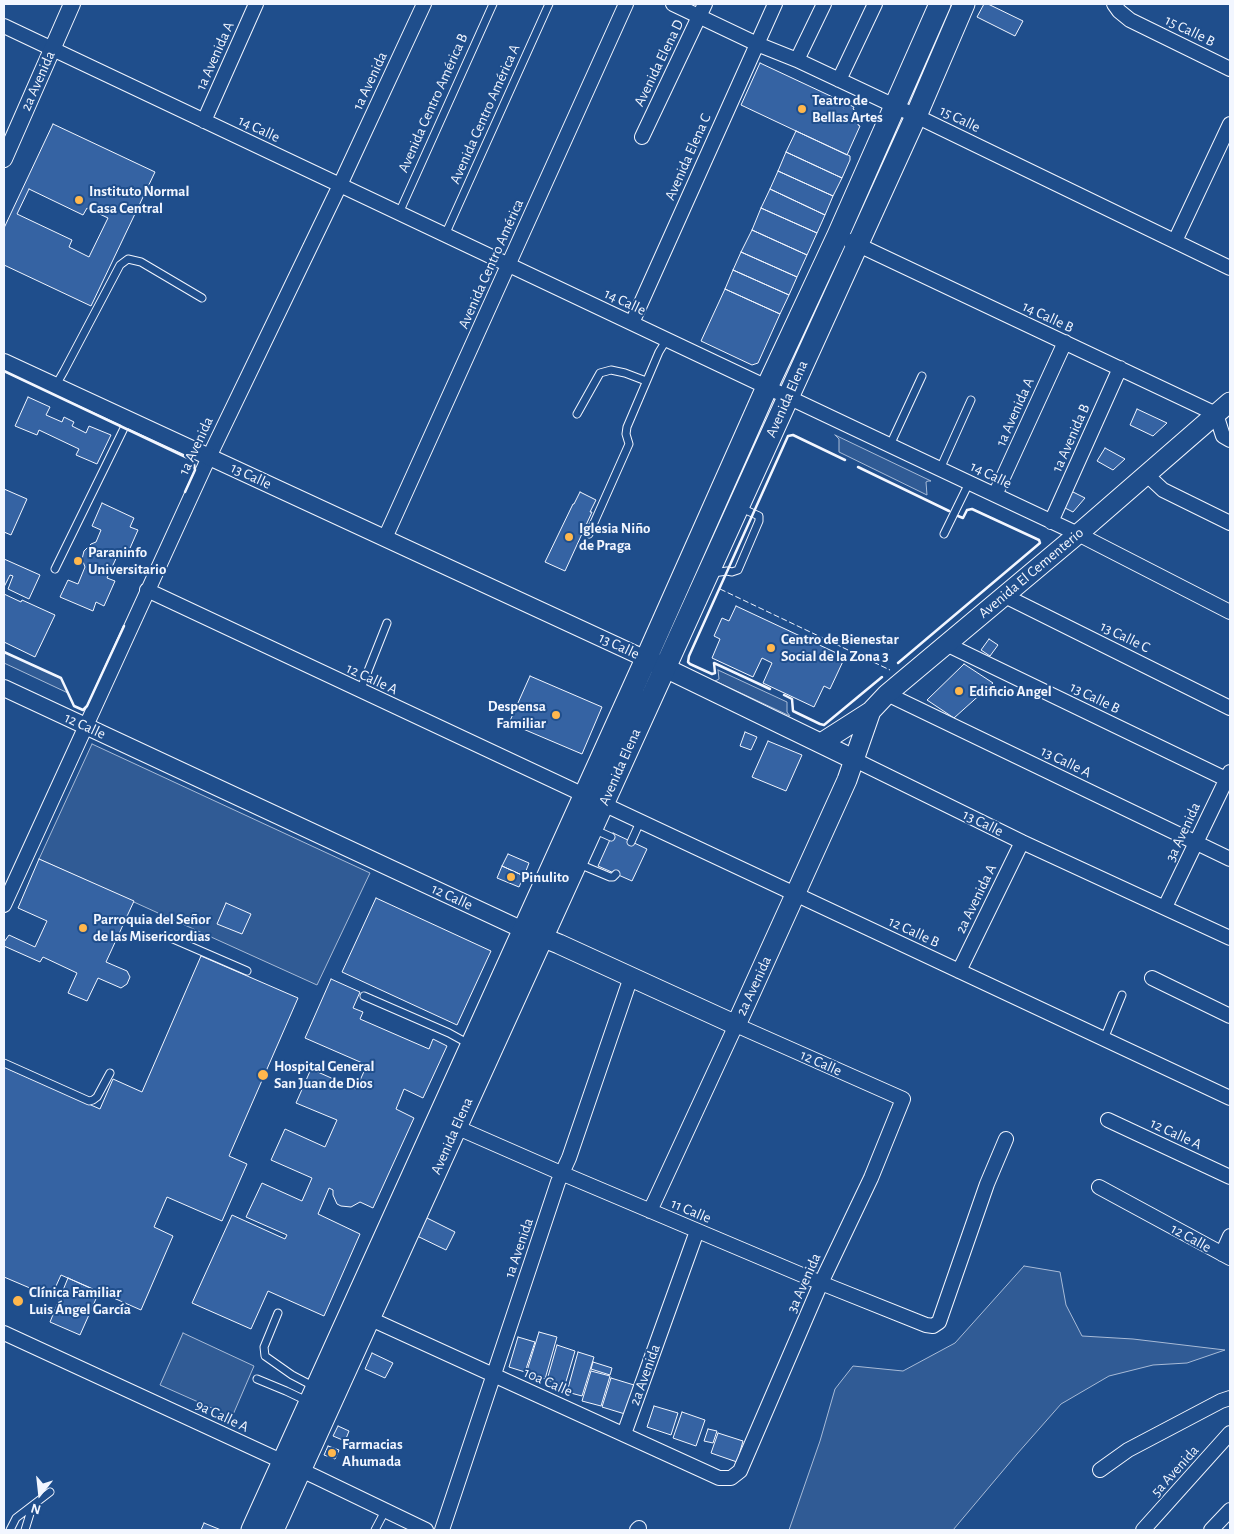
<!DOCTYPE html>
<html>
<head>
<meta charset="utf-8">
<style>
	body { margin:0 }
	#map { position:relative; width:1234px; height:1534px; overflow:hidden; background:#1f4e8c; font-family:"Alegreya Sans",sans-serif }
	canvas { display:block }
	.frame { position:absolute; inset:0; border:5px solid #f2f6ff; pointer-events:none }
	.north { position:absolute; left:15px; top:1469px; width:50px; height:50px; -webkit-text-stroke:4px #1f4e8c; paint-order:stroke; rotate:196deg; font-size:14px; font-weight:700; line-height:20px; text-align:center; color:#f2f6ff }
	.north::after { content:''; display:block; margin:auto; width:18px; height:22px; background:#f2f6ff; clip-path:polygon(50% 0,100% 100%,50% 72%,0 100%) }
</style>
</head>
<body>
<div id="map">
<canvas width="1234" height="1534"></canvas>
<div class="frame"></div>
<div class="north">N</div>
</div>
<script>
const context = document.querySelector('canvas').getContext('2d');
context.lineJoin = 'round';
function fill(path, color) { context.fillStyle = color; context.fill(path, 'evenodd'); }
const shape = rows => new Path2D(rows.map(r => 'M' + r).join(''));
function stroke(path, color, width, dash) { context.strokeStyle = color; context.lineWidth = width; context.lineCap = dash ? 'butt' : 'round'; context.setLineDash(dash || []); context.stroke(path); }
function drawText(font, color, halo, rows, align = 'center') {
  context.font = font + ' "Alegreya Sans",sans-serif'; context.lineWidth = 4; context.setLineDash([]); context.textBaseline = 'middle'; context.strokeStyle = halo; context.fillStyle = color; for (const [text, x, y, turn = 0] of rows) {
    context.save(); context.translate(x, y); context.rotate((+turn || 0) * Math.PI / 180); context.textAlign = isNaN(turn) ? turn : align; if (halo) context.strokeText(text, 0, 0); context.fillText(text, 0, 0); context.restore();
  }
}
const built = shape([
	[835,435,931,481,928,481,926,482,927,495,839,452,839,439,835,435],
	[4,652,61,678,68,693,4,663,4,652],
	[718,670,787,702,787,712,790,716,715,681,719,679,718,670],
	[92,744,370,873,317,985,39,859,92,744],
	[1024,1266,1060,1272,1066,1305,1082,1336,1133,1339,1225,1350,1187,1363,1153,1365,1109,1376,1061,1404,1017,1454,953,1530,789,1530,820,1441,835,1389,853,1366,903,1371,955,1343,1024,1266],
	[183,1333,254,1366,232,1417,160,1385,183,1333]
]);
const building = shape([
	[984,4,988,4,1023,21,1015,36,977,17,984,4],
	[760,63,854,107,853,109,857,112,859,115,858,125,860,126,847,155,741,105,760,63],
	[53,124,155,172,91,306,4,265,4,228,53,124],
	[796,131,850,156,850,160,842,178,786,152,796,131],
	[786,152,842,178,833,196,778,171,786,152],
	[778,171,833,196,825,215,770,189,778,171],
	[29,189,83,215,87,208,108,218,89,257,69,247,72,240,17,214,29,189],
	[770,189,825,215,817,233,761,208,770,189],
	[761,208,817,233,807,255,752,230,761,208],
	[752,230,807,255,797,277,741,252,752,230],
	[741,252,797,277,789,295,733,270,741,252],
	[733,270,789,295,780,314,725,289,733,270],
	[725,289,780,314,758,363,752,365,701,341,725,289],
	[28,397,50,407,46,415,62,422,64,417,74,422,72,426,86,433,89,426,111,435,97,464,76,455,79,449,39,430,37,435,15,426,28,397],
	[1137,409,1167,423,1153,436,1130,425,1137,409],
	[1105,448,1125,459,1113,470,1097,461,1105,448],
	[4,489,27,499,11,535,4,532,4,489],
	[1069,490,1085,498,1073,512,1061,506,1069,490],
	[580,492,596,500,590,512,592,512,565,571,545,562,573,504,574,504,580,492],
	[102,503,134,518,130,527,138,530,127,555,119,552,107,578,115,581,104,606,96,602,93,611,60,597,68,580,78,584,85,567,82,559,84,551,91,544,96,542,101,530,92,526,102,503],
	[4,559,40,575,29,599,8,589,13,576,10,575,4,587,4,559],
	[4,594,21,602,22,600,55,615,35,657,4,642,4,594],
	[736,606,845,657,830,689,824,686,814,707,763,683,772,663,762,658,753,677,712,658,720,639,714,636,722,618,729,621,736,606],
	[989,639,998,645,990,656,981,650,989,639],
	[964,664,993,683,954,718,927,700,964,664],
	[530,676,602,707,582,754,509,723,530,676],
	[745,732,757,737,751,750,740,746,745,732],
	[768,741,802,755,786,791,752,777,768,741],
	[613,833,647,849,632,881,598,866,613,833],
	[508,854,529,863,524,876,502,866,508,854],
	[39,859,134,901,106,962,127,971,130,977,127,984,121,988,98,978,87,1001,68,993,77,973,43,957,40,962,4,946,4,942,9,935,35,947,47,921,18,908,39,859],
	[502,866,524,876,519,887,497,878,502,866],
	[376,898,491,951,457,1025,342,972,376,898],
	[226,903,251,914,242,934,217,924,226,903],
	[201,956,298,998,229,1156,247,1164,222,1221,167,1197,154,1227,173,1236,141,1310,61,1275,51,1297,4,1277,4,1067,100,1109,113,1079,142,1092,201,956],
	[331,979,360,992,353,1008,363,1012,360,1019,429,1049,433,1039,447,1046,423,1098,404,1089,396,1109,414,1118,373,1208,360,1202,351,1207,341,1206,337,1204,333,1195,333,1190,329,1188,318,1214,360,1234,324,1316,268,1291,251,1329,192,1303,232,1215,285,1239,287,1235,246,1217,262,1183,302,1201,312,1178,271,1160,285,1129,325,1147,337,1120,296,1103,311,1069,356,1089,367,1065,305,1038,331,979],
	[423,1216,455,1232,446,1250,415,1235,423,1216],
	[68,1278,99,1292,80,1335,50,1322,68,1278],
	[539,1332,557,1337,545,1379,526,1374,539,1332],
	[518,1337,535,1342,525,1372,509,1367,518,1337],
	[557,1345,575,1351,565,1385,547,1380,557,1345],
	[578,1352,594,1357,582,1396,567,1392,578,1352],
	[372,1353,393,1363,385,1378,365,1369,372,1353],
	[593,1362,612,1368,610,1375,591,1369,593,1362],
	[591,1371,610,1376,601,1406,582,1401,591,1371],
	[611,1378,634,1385,625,1414,602,1407,611,1378],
	[654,1406,678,1413,671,1435,647,1427,654,1406],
	[682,1412,705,1420,696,1446,673,1438,682,1412],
	[338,1426,349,1431,345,1441,333,1436,338,1426],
	[708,1429,717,1431,713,1443,704,1441,708,1429],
	[718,1433,743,1441,737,1462,711,1453,718,1433],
	[328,1446,339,1450,335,1459,324,1455,328,1446],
	[204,1523,221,1530,201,1530,204,1523]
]);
const service = shape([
	[399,213,493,4],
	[445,235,549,4],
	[56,385,64,371,120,265,128,259,141,262,202,298],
	[577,414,600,373,611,370,625,373,646,381],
	[890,445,922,376],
	[940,469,971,400],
	[589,534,629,444,626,434,627,427,659,352,667,339],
	[944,534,969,483],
	[55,569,128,420],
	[713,573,727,571,732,572,738,570,759,521,759,516,741,508],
	[360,691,387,623],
	[593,829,611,837],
	[631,842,640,822],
	[579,864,610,877,613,877,616,874],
	[171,938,247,971],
	[364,996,449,1033,469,1044],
	[1104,1039,1122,995],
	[4,1063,89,1101,93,1100,97,1097,110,1073],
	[278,1313,264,1347,265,1356,292,1375,313,1386],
	[257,1379,286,1391,307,1401],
	[10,1530,16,1518,50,1492],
	[25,1530,32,1507],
	[375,1530,385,1511]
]);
const minor = shape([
	[673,4,757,44,797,60,916,116,1230,268],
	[1114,4,1119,11,1130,20,1230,69],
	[4,26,940,469,1078,534,1230,612],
	[797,60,824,4],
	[839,80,875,4],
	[204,121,256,4],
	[642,137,705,4],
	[850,241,1216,414,1223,436,1230,440],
	[1175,241,1230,124],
	[632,323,775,4],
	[1147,475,1163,490,1230,523],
	[995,495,1065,342],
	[1051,522,1120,368],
	[385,538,626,4],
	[147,590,1230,1098],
	[1005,596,1230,708],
	[946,644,1230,781],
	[887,694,1230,859],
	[855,760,1022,842,1230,938],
	[4,905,209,457,340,185,424,4],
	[1165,907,1230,772],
	[959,971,1022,842],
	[1152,978,1230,1016],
	[1108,1120,1230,1177],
	[449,1124,554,1170,821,1283,926,1325,933,1326,939,1322,987,1184,1006,1139],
	[1099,1187,1230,1258],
	[1222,1254,1230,1236],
	[362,1315,719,1478,731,1478,740,1471,821,1283,871,1178,903,1099,736,1025,650,1211],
	[4,1333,316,1477,426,1530],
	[624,1434,697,1231],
	[1100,1470,1128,1450,1221,1401,1230,1398],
	[442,1530,558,1182,569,1158,631,977],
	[637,1530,639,1528],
	[1143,1530,1230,1433],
	[1211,1530,1230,1510]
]);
const tertiary = shape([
	[4,159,72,4],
	[4,362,646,659],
	[4,688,523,930]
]);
const secondary = shape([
	[651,661,855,760],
	[821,743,871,711],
	[529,932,559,944,736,1025,847,780,871,711,887,694,1078,534,1230,402]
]);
const primary = shape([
	[252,1530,646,659,767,387,838,235,940,4],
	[273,1530,916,116,964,4]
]);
const fence = shape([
	[720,589,890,670]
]);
const wall = shape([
	[4,371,192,460,194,464,195,470,185,492],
	[858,467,949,511],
	[4,652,61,678,74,706,83,710,87,706,124,626],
	[898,663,1040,543,1039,540,972,509,967,510,963,518,958,516],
	[770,689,714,663,715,673,712,674,690,664,688,662,689,656,788,436,793,435,845,460],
	[784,695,792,699,793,711,820,724,824,725,882,677]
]);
const markers = [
	[802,109,5,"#ffb74d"],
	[79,200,5,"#ffb74d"],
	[569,537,5,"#ffb74d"],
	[78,561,5,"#ffb74d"],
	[771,648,5,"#ffb74d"],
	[959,691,5,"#ffb74d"],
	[556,715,5,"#ffb74d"],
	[511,877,5,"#ffb74d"],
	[83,928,5,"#ffb74d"],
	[263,1075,6,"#ffb74d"],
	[18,1301,6,"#ffb74d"],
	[332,1453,5,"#ffb74d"]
];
const streetNames = [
	["15 Calle B",1190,31,26],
	["1a Avenida A",215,56,-66],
	["Avenida Elena D",659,63,-64],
	["2a Avenida",38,81,-66],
	["1a Avenida",370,81,-65],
	["Avenida Centro América B",433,103,-66],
	["Avenida Centro América A",485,114,-66],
	["15 Calle",960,119,26],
	["14 Calle",259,129,25],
	["Avenida Elena C",688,157,-66],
	["Avenida Centro América",491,264,-66],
	["14 Calle",625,302,25],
	["14 Calle B",1048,317,25],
	["Avenida Elena",787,399,-66],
	["1a Avenida A",1015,412,-66],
	["1a Avenida B",1071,438,-66],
	["1a Avenida",196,446,-65],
	["14 Calle",991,475,26],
	["13 Calle",251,476,25],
	["Avenida El Cementerio",1031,573,-40],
	["13 Calle C",1125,637,26],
	["13 Calle",619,646,25],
	["12 Calle A",372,679,25],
	["13 Calle B",1095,698,26],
	["12 Calle",85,726,25],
	["13 Calle A",1066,762,26],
	["Avenida Elena",620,767,-66],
	["13 Calle",983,823,26],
	["3a Avenida",1183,832,-65],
	["12 Calle",452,897,25],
	["2a Avenida A",976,899,-64],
	["12 Calle B",914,932,25],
	["2a Avenida",754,986,-65],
	["12 Calle",821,1063,24],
	["12 Calle A",1176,1134,25],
	["Avenida Elena",452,1136,-66],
	["11 Calle",691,1211,23],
	["12 Calle",1191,1238,29],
	["1a Avenida",519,1248,-71],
	["3a Avenida",804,1283,-66],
	["2a Avenida",645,1375,-70],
	["10a Calle",548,1382,24],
	["9a Calle A",222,1416,25],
	["5a Avenida",1175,1471,-48]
];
const poiNames = [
	["Teatro de",812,100],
	["Bellas Artes",812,117],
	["Instituto Normal",89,191],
	["Casa Central",89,208],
	["Iglesia Niño",579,528],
	["de Praga",579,545],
	["Paraninfo",88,552],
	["Universitario",88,569],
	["Centro de Bienestar",781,639],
	["Social de la Zona 3",781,656],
	["Edificio Angel",969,691],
	["Despensa",546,706,"right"],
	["Familiar",546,723,"right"],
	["Pinulito",521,877],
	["Parroquia del Señor",93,919],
	["de las Misericordias",93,936],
	["Hospital General",274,1066],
	["San Juan de Dios",274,1083],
	["Clínica Familiar",29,1292],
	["Luis Ángel García",29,1309],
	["Farmacias",342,1444],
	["Ahumada",342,1461]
];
fill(built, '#305b95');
stroke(built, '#a8bbd7', 1);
fill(building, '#3563a3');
stroke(building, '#f2f6ff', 1);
stroke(service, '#f2f6ff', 9);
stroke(minor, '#f2f6ff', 16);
stroke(tertiary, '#f2f6ff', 18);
stroke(secondary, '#f2f6ff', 21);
stroke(primary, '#f2f6ff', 23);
stroke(service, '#1f4e8c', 7);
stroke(minor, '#1f4e8c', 14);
stroke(tertiary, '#1f4e8c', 16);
stroke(secondary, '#1f4e8c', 19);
stroke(primary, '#1f4e8c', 21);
stroke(fence, '#f2f6ff', 1, [6, 2.5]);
stroke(wall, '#f2f6ff', 2.5);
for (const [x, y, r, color] of markers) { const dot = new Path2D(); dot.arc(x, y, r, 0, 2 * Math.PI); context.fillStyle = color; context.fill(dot); stroke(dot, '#1f4e8c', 2); }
drawText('15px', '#f2f6ff', '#1f4e8c', streetNames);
drawText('bold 15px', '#f2f6ff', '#1f4e8c', poiNames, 'left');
</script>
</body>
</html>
